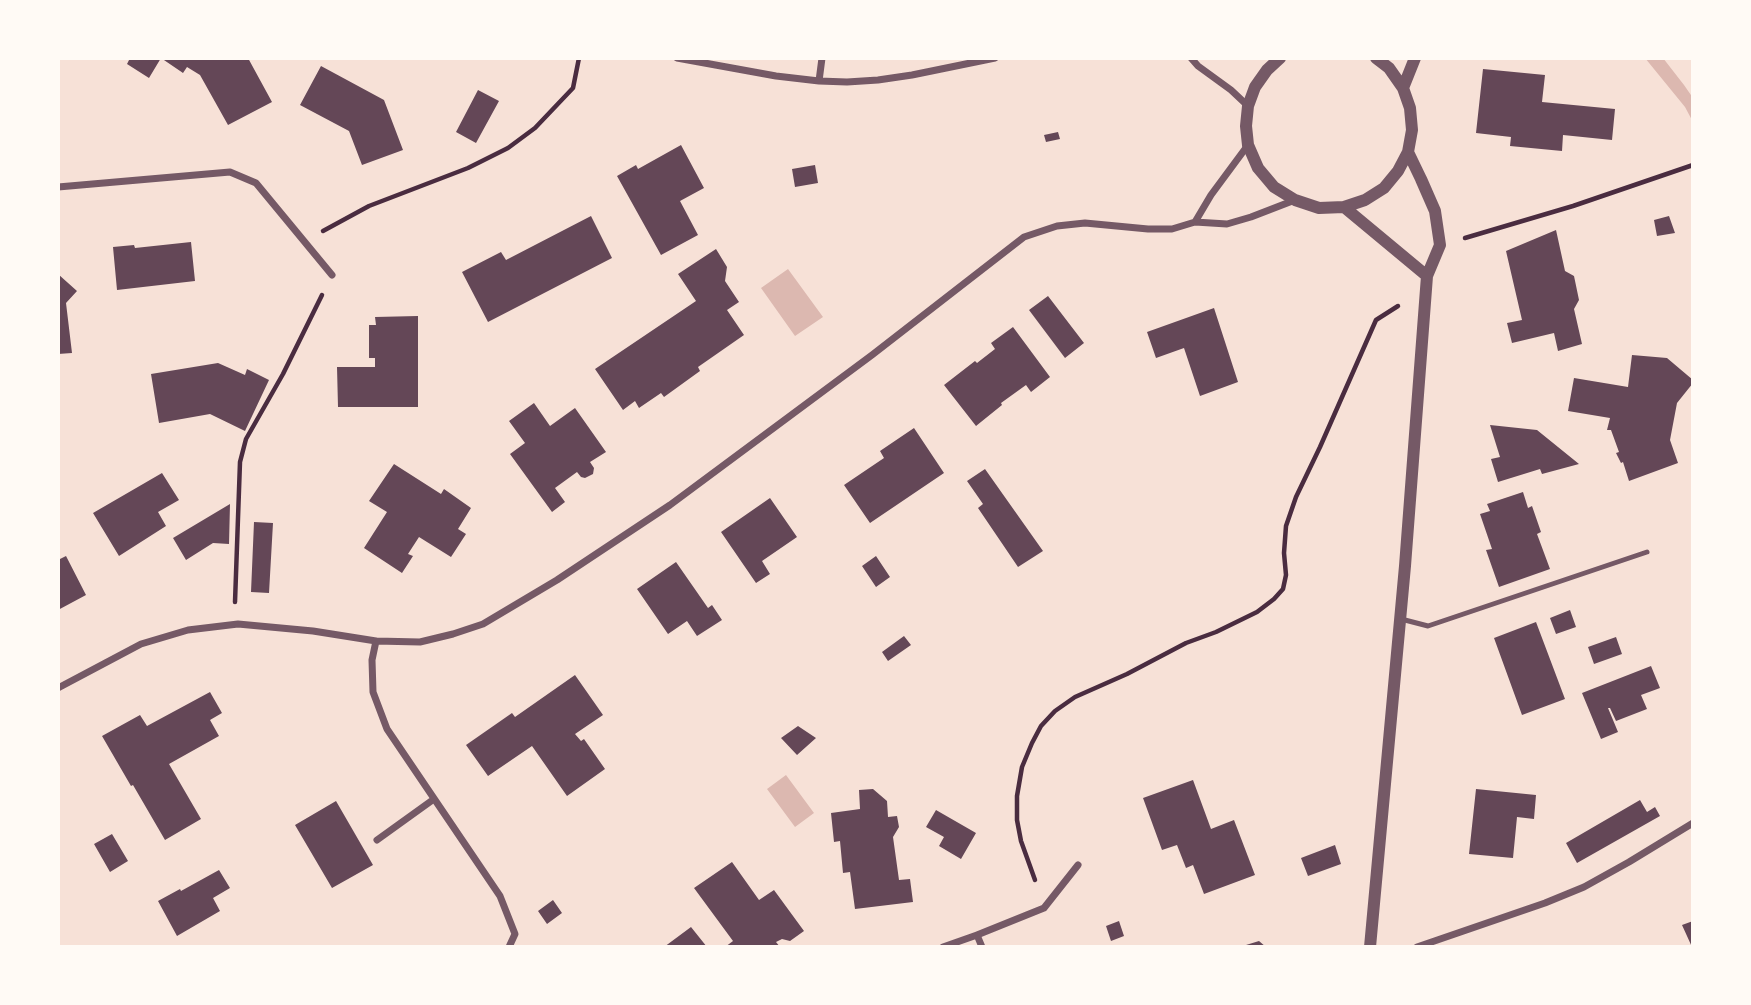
<!DOCTYPE html>
<html>
<head>
<meta charset="utf-8">
<style>
	body { margin:0 }
	#map { position:relative; width:1751px; height:1005px; overflow:hidden; background:#f7e1d7; font-family:Inter,sans-serif }
	canvas { display:block }
	.frame { position:absolute; inset:0; border:60px solid #fffaf5; pointer-events:none }
</style>
</head>
<body>
<div id="map">
<canvas width="1751" height="1005"></canvas>
<div class="frame"></div>
</div>
<script>
const context = document.querySelector('canvas').getContext('2d');
context.lineJoin = 'round';
function fill(path, color) { context.fillStyle = color; context.fill(path, 'evenodd'); }
const shape = rows => new Path2D(rows.map(r => 'M' + r).join(''));
function stroke(path, color, width, dash) { context.strokeStyle = color; context.lineWidth = width; context.lineCap = dash ? 'butt' : 'round'; context.setLineDash(dash || []); context.stroke(path); }
const water = shape([
	[1645,58,1663,58,1684,85,1693,98,1693,122,1685,107],
	[788,269,823,317,795,336,761,288],
	[786,775,814,813,795,827,767,789]
]);
const building = shape([
	[130,58,248,58,272,102,228,125,200,75,187,67,183,73,161,58,149,78,127,64],
	[321,66,384,100,403,150,362,165,349,131,300,105],
	[1483,69,1545,75,1542,102,1615,109,1612,140,1563,135,1562,151,1510,146,1511,137,1476,133],
	[478,90,499,101,476,143,456,132],
	[1058,132,1060,139,1046,142,1044,135],
	[681,145,704,188,680,201,698,235,661,255,617,176,636,165,638,169],
	[815,165,818,183,795,187,792,169],
	[591,216,612,258,488,322,462,272,501,252,506,260],
	[1669,216,1675,233,1657,236,1654,220],
	[1556,230,1565,271,1574,276,1579,300,1574,309,1582,344,1558,351,1554,333,1512,343,1507,323,1522,320,1506,251],
	[191,242,195,281,117,290,113,247,134,245,135,248],
	[716,249,727,267,725,281,739,302,727,310,744,335,698,367,700,371,664,397,661,393,639,408,635,401,623,410,595,369,696,301,678,274],
	[58,274,77,291,66,303,72,353,58,354],
	[1048,296,1084,343,1065,358,1029,310],
	[1214,308,1238,382,1200,396,1184,348,1156,358,1147,332],
	[418,316,418,407,338,407,337,367,375,367,375,358,369,358,369,325,376,325,375,317],
	[1013,327,1050,377,1031,392,1026,385,1001,403,1002,405,976,426,944,385,975,361,977,363,995,349,991,343],
	[1632,355,1667,358,1693,380,1693,383,1677,403,1670,440,1678,463,1629,481,1623,462,1621,463,1616,453,1619,452,1611,430,1607,430,1610,418,1568,411,1574,378,1628,387],
	[218,363,245,375,247,369,269,380,245,431,210,414,159,423,151,374],
	[534,403,550,426,575,408,606,452,590,462,594,468,593,474,585,478,581,477,577,472,555,488,565,502,552,512,510,454,525,443,509,421],
	[1490,425,1537,430,1579,464,1542,474,1540,469,1498,482,1491,459,1500,457],
	[914,428,944,473,870,523,844,485,884,458,880,451],
	[394,464,441,494,444,489,471,508,458,529,466,534,451,557,419,537,408,554,413,556,402,573,364,548,387,512,369,501],
	[985,469,1043,551,1018,567,978,508,983,504,967,481],
	[162,473,179,500,158,512,166,526,119,556,93,513],
	[1523,492,1528,508,1532,506,1541,532,1537,534,1550,569,1499,587,1486,550,1492,549,1480,514,1490,511,1487,504],
	[770,498,797,537,762,561,770,574,756,583,721,532],
	[230,504,229,544,213,543,186,560,173,538],
	[254,522,273,523,269,593,251,592],
	[66,556,86,595,58,610,58,560],
	[876,556,890,577,876,587,862,566],
	[676,562,708,608,712,605,722,620,697,636,687,621,668,634,637,589],
	[1570,610,1576,627,1556,634,1550,618],
	[1536,622,1565,699,1522,715,1494,638],
	[904,636,911,645,888,661,882,652],
	[1616,637,1622,654,1594,664,1588,647],
	[1651,666,1660,688,1641,695,1647,709,1616,721,1610,708,1608,708,1618,732,1601,739,1582,693],
	[575,675,603,715,575,734,581,741,584,739,605,769,567,796,532,746,488,776,466,745,512,713,515,717],
	[210,692,222,713,210,720,219,736,169,764,201,819,165,840,133,785,131,786,102,736,140,715,147,726],
	[798,726,816,738,797,755,781,738],
	[1193,780,1211,829,1234,820,1255,875,1204,894,1193,865,1186,868,1177,845,1162,850,1143,798],
	[873,789,887,801,888,817,897,816,899,827,893,837,899,880,910,879,913,902,855,909,850,872,843,873,840,841,834,842,831,813,860,809,859,790],
	[1476,789,1536,795,1534,819,1517,817,1513,858,1469,854],
	[1640,800,1647,812,1655,807,1660,816,1577,863,1566,843],
	[336,801,373,865,332,888,295,825],
	[936,810,976,833,961,859,939,846,944,837,926,827],
	[112,834,128,861,110,872,94,844],
	[1335,845,1341,864,1308,876,1301,858],
	[732,862,759,900,774,890,804,931,790,941,782,939,776,942,780,947,725,947,733,941,694,888],
	[219,870,230,888,213,898,220,911,177,936,158,901,180,889,181,891],
	[553,900,562,913,547,924,538,911],
	[1119,921,1124,936,1111,941,1106,926],
	[1693,921,1693,947,1692,947,1682,925],
	[691,927,707,947,664,947],
	[1259,941,1266,947,1240,947,1246,945]
]);
const path = shape([
	[323,231,369,206,468,168,508,148,535,128,573,88,579,58],
	[1465,238,1573,206,1693,165],
	[235,602,240,462,246,439,283,374,322,295],
	[1035,880,1021,841,1017,820,1017,796,1022,767,1032,743,1041,726,1055,711,1075,697,1127,674,1186,643,1216,632,1257,612,1274,599,1283,589,1286,575,1284,553,1286,526,1296,497,1320,447,1376,320,1398,306]
]);
const service = shape([
	[1401,619,1428,626,1647,552]
]);
const minor = shape([
	[677,58,776,76,819,81,847,82,878,80,912,75,995,58],
	[1191,58,1198,66,1231,90,1248,106],
	[819,81,822,58],
	[58,187,230,172,256,183,332,275],
	[1195,222,1211,195,1248,145],
	[376,641,372,660,373,692,387,729,500,896,515,934,509,947],
	[58,688,141,644,188,630,238,624,313,631,376,641,420,642,453,634,483,624,557,580,670,505,872,355,1024,237,1057,226,1085,223,1148,229,1172,229,1195,222,1227,224,1251,217,1295,200],
	[377,840,434,799],
	[943,947,977,935],
	[982,947,977,935,1044,908,1078,865],
	[1417,947,1545,903,1584,887,1629,862,1693,823]
]);
const tertiary = shape([
	[1280,58,1267,70,1255,87,1248,106,1246,126,1248,145,1258,168,1274,187,1295,200,1319,208,1344,207,1365,200,1384,188,1398,171,1408,152,1412,130,1410,108,1403,88,1389,68,1376,58],
	[1403,88,1415,58],
	[1344,207,1427,276],
	[1370,947,1405,566,1427,276,1440,245,1435,211,1421,179,1408,152]
]);
fill(water, '#dcb8b0');
fill(building, '#644757');
stroke(path, '#4a2c40', 4.5);
stroke(service, '#755966', 5);
stroke(minor, '#755966', 7);
stroke(tertiary, '#755966', 12);
</script>
</body>
</html>
